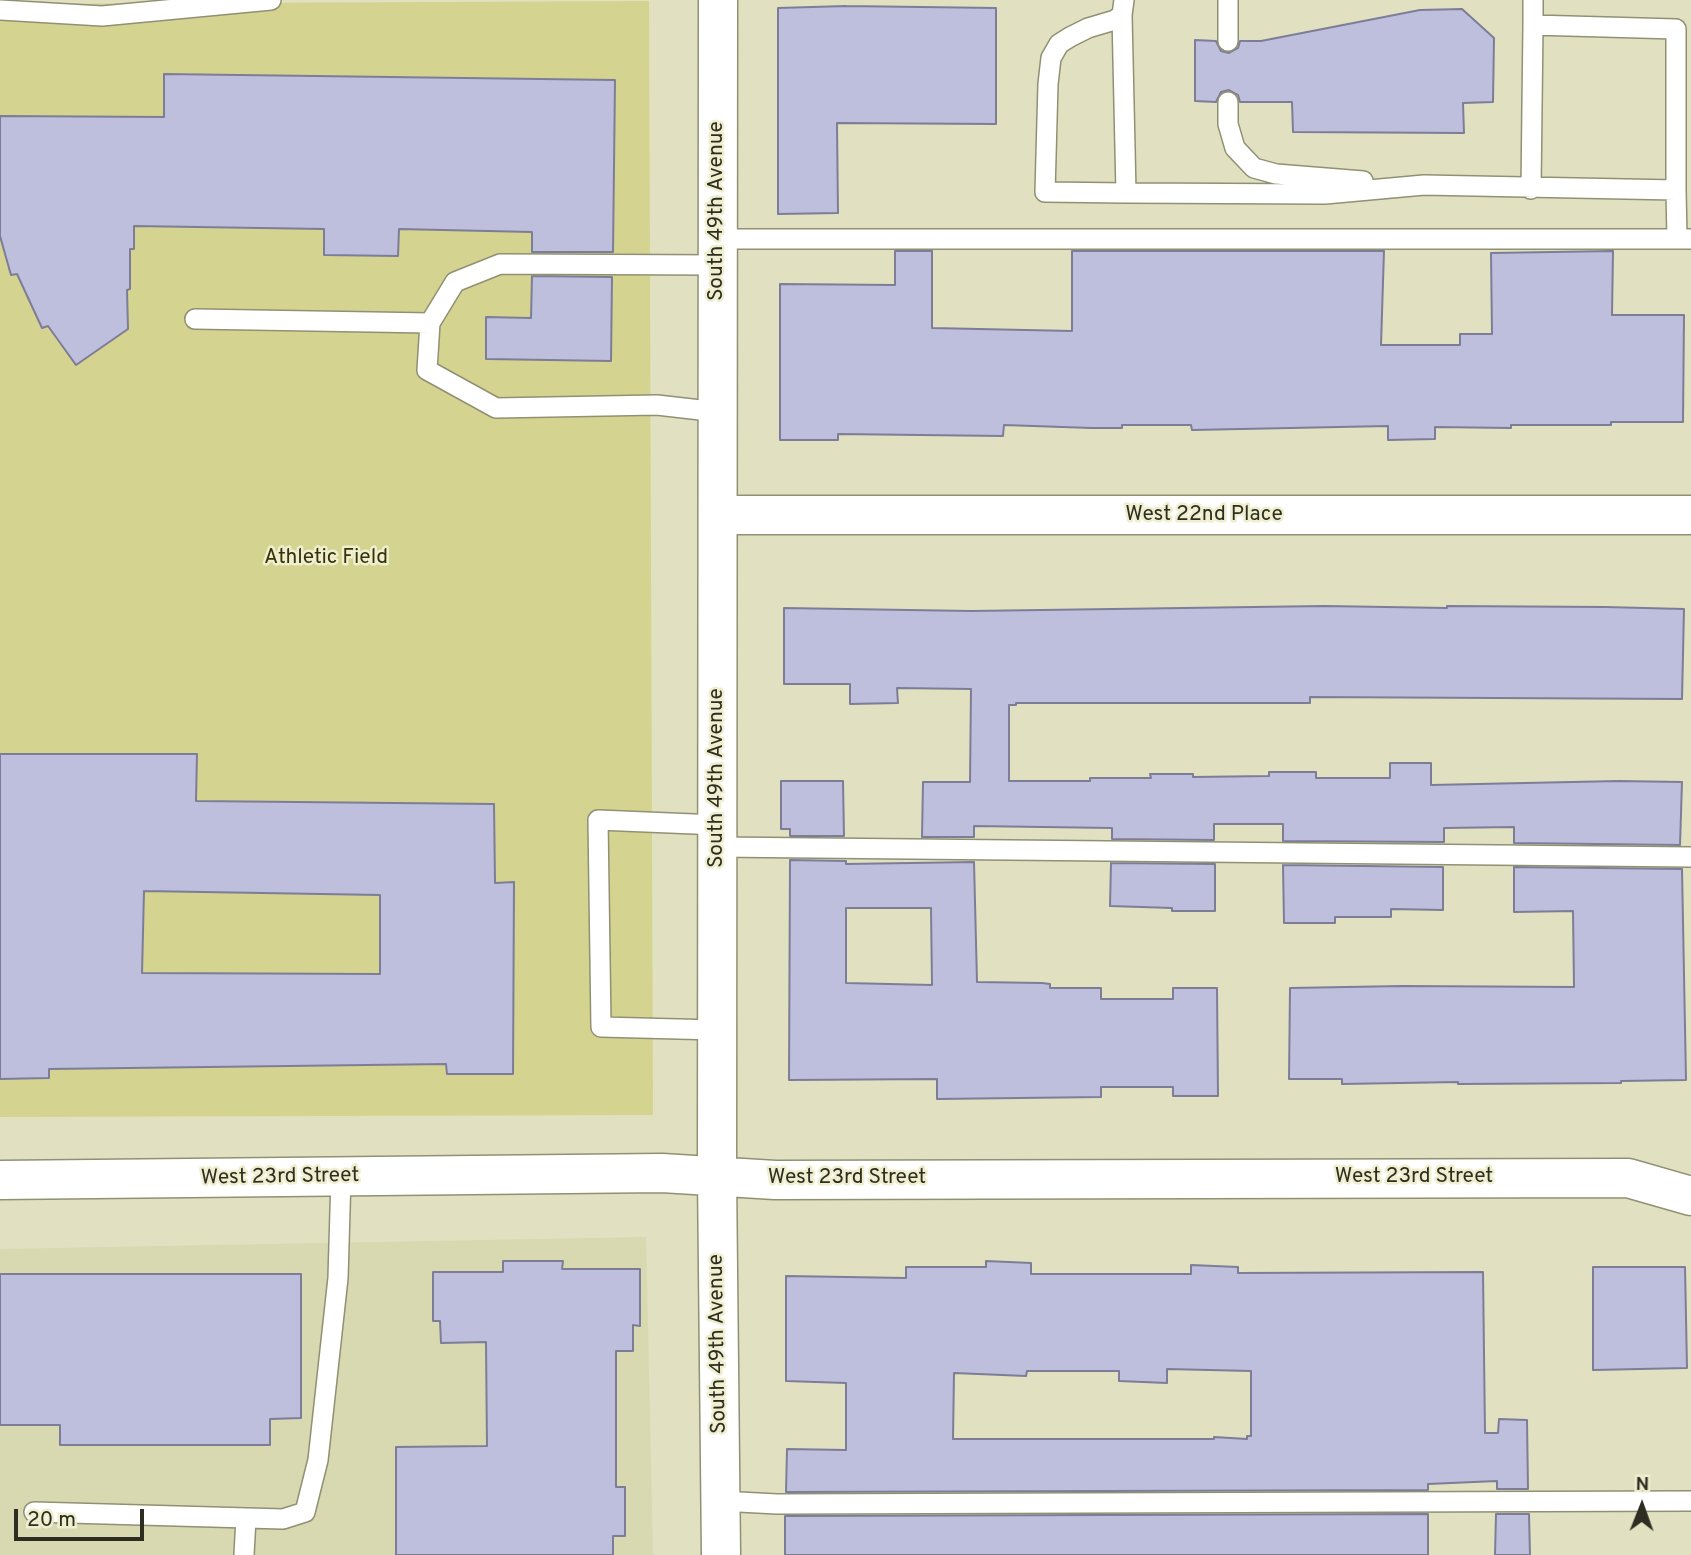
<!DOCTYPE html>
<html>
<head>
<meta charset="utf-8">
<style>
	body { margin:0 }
	#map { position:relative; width:1691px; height:1555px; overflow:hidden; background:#e1e1c2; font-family:Overpass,sans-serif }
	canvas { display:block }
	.north { position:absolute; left:1607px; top:1471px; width:70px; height:70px; -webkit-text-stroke:5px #efeecf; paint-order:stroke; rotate:1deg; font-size:19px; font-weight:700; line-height:28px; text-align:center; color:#2d2d21 }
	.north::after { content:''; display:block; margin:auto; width:24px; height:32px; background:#2d2d21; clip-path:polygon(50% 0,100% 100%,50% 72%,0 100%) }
	.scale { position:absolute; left:14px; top:1509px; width:130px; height:32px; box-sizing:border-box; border:4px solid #2d2d21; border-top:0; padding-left:9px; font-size:21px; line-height:24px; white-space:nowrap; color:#2d2d21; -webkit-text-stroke:5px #efeecf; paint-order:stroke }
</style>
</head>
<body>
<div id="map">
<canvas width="1691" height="1555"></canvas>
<div class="north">N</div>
<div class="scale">20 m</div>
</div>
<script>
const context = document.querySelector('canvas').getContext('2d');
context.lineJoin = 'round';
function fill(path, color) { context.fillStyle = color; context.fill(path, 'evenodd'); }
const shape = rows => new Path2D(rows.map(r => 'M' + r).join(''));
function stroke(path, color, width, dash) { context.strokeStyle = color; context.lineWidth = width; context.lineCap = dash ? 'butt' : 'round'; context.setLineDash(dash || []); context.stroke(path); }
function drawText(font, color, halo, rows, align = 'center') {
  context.font = font + ' Overpass,sans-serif'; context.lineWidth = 5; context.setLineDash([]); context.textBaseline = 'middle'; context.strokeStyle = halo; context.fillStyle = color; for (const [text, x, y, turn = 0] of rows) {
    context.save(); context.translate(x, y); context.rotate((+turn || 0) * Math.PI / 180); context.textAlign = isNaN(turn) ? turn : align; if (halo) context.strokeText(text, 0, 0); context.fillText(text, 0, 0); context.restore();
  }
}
const built = shape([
	[646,1237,653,1555,0,1555,0,1249]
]);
const green = shape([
	[649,1,653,1115,0,1117,0,4]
]);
const building = shape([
	[846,6,996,8,996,124,837,123,838,213,778,214,778,8,846,6],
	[1462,9,1494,38,1493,102,1463,103,1464,133,1293,132,1292,102,1240,102,1238,95,1229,90,1221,92,1216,102,1195,101,1195,40,1216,41,1221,51,1229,53,1238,48,1240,41,1261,41,1420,10,1462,9],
	[164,74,615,80,613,252,532,252,532,232,399,229,398,256,324,255,324,229,134,226,134,249,130,249,130,289,127,290,128,329,76,365,48,326,42,328,17,274,11,275,0,236,0,116,164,117,164,74],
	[895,251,932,251,932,328,1072,331,1072,251,1384,251,1381,345,1460,345,1460,334,1492,334,1491,253,1613,251,1612,315,1684,315,1683,422,1611,422,1611,425,1511,425,1511,428,1435,427,1435,439,1388,440,1388,426,1192,430,1191,425,1122,425,1122,428,1091,428,1004,425,1003,436,838,434,838,440,780,440,780,284,895,285,895,251],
	[532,276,612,277,611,361,486,359,486,317,531,318,532,276],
	[1325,606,1447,608,1447,606,1605,607,1684,609,1682,699,1310,697,1310,703,1016,703,1016,705,1009,705,1009,781,1090,781,1090,778,1151,778,1150,774,1193,774,1193,777,1269,776,1269,772,1316,772,1316,778,1390,778,1390,763,1431,763,1431,785,1619,781,1682,782,1680,845,1514,843,1514,827,1444,828,1444,842,1283,841,1283,824,1214,824,1214,840,1112,839,1112,828,974,826,974,837,922,837,923,782,970,782,971,689,897,688,898,703,850,704,850,684,784,684,784,608,971,611,1325,606],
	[0,754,197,754,196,801,494,804,495,883,514,882,513,1074,447,1074,446,1064,49,1069,49,1078,0,1079,0,754],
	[144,891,380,895,380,974,142,973,144,891],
	[781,781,843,781,844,836,790,836,790,829,781,829,781,781],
	[790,860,846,861,846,864,974,862,977,982,1042,983,1050,984,1050,988,1101,988,1101,999,1173,999,1173,988,1217,988,1218,1096,1173,1096,1173,1087,1101,1087,1101,1097,937,1099,937,1079,789,1080,790,860],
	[846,908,931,908,932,985,846,983,846,908],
	[1111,863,1215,864,1215,911,1172,911,1172,908,1110,906,1111,863],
	[1283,865,1443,867,1443,910,1391,909,1391,917,1335,917,1335,923,1284,923,1283,865],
	[1514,867,1682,869,1686,1080,1621,1081,1621,1083,1458,1084,1458,1082,1342,1084,1342,1079,1289,1079,1290,988,1403,986,1574,987,1573,911,1514,912,1514,867],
	[503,1261,563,1261,562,1269,640,1269,640,1326,633,1325,633,1351,616,1351,616,1487,625,1487,625,1536,613,1536,613,1555,396,1555,396,1447,487,1446,486,1342,441,1343,440,1321,433,1321,433,1272,503,1272,503,1261],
	[986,1261,1031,1263,1031,1274,1191,1274,1191,1265,1238,1267,1238,1273,1483,1272,1485,1433,1498,1433,1499,1419,1527,1420,1528,1489,1497,1489,1497,1481,1428,1484,1428,1490,786,1492,787,1449,846,1450,846,1383,786,1381,786,1276,906,1278,906,1267,986,1267,986,1261],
	[1167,1369,1251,1371,1251,1436,1247,1436,1247,1439,1214,1437,1214,1439,953,1439,954,1373,1026,1376,1027,1371,1119,1371,1119,1381,1167,1383,1167,1369],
	[1593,1267,1685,1267,1687,1368,1593,1370,1593,1267],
	[0,1274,301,1274,301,1418,270,1419,270,1445,60,1445,60,1425,0,1425,0,1274],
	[1428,1514,1428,1555,785,1555,785,1516,1428,1514],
	[1496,1514,1529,1514,1530,1555,1495,1555,1496,1514]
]);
const service = shape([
	[1533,0,1533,25],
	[0,10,102,16,271,0],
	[1122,15,1126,193,1045,192,1048,84,1051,58,1059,44,1070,37,1088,28,1115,20,1122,15,1124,0],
	[1228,41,1228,0],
	[1228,102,1228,124,1235,148,1254,168,1276,174,1363,181],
	[1531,189,1533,25,1676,29,1676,190],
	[1126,193,1325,194,1424,185,1676,190,1677,239],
	[718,239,1691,239],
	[718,265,500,264,455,282,430,323,427,370,496,408,657,405,718,412],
	[195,319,430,323],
	[717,847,1691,857],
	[717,1030,601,1027,598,820,718,825],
	[720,1501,777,1504,1691,1501],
	[34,1512,283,1519,305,1512,318,1460,338,1278,341,1177],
	[244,1555,246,1518]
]);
const minor = shape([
	[718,0,717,1175,721,1555],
	[718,515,1691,515],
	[0,1180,662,1173,775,1180,1628,1178,1691,1196]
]);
const streetNames = [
	["South 49th Avenue",718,211,-90],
	["West 22nd Place",1204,516],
	["South 49th Avenue",718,778,-90],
	["West 23rd Street",280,1178,-1],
	["West 23rd Street",1414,1178],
	["West 23rd Street",847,1179],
	["South 49th Avenue",719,1344,-91]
];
const parkNames = [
	["Athletic Field",326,559]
];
fill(built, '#d8d8b1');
fill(green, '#d5d390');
fill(building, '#bebfdc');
stroke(building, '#7d7d98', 2);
stroke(service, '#909073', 22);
stroke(minor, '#909073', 41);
stroke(service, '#fff', 19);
stroke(minor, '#fff', 38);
drawText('21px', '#2d2d21', '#efeecf', streetNames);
drawText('21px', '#343208', '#efeecf', parkNames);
</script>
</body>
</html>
